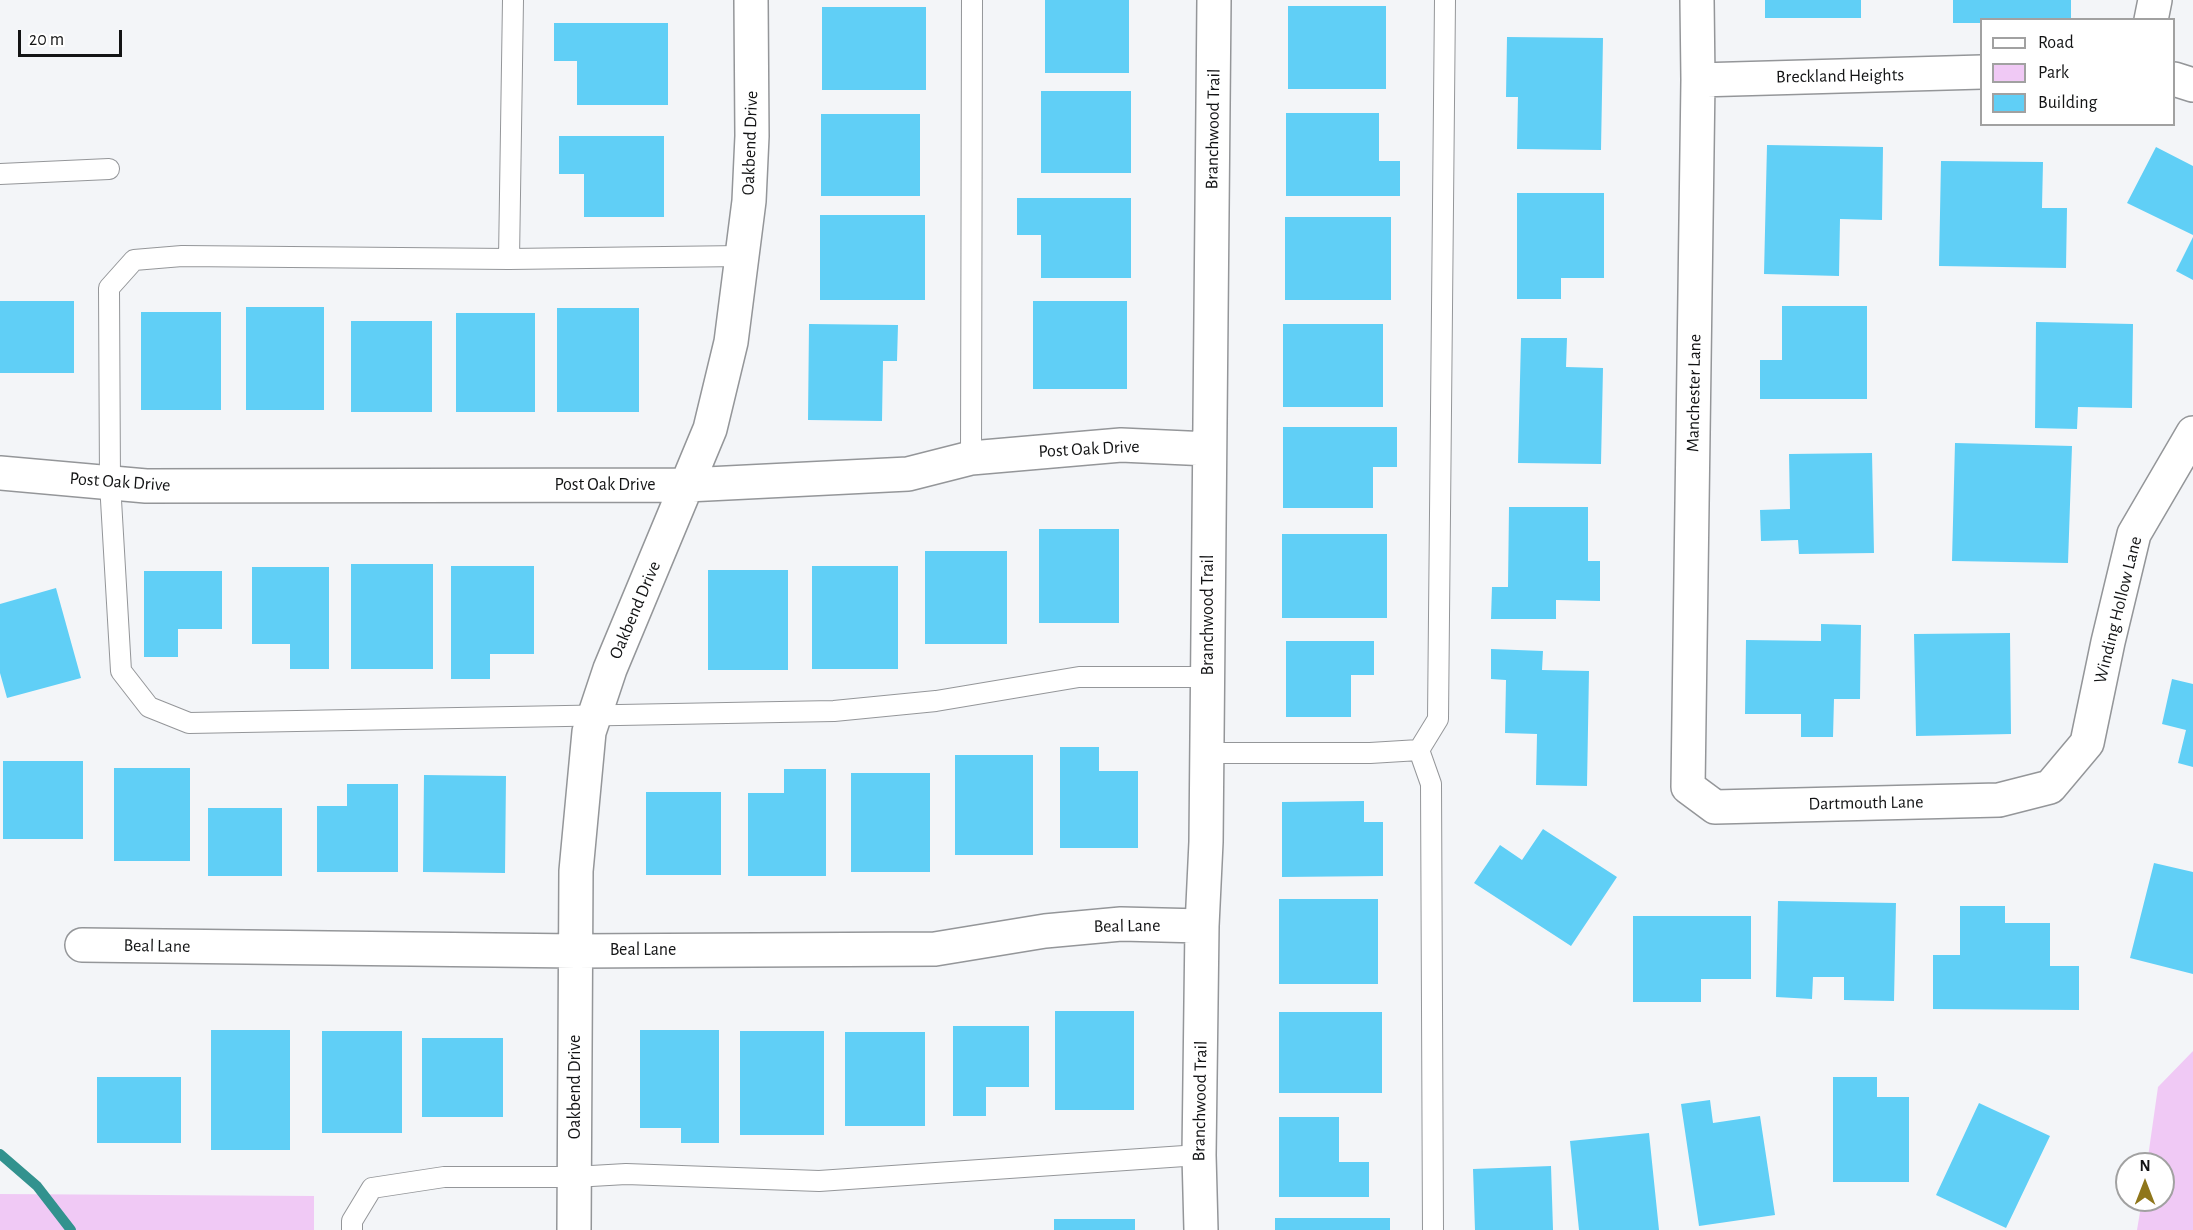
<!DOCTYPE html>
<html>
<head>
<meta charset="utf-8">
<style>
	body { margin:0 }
	#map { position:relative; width:2193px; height:1230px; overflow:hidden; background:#f3f5f8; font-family:"Alegreya Sans",sans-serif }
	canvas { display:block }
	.legend { position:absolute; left:1980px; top:18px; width:195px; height:108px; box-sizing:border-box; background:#fff; border:2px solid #a1a1a1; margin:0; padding:8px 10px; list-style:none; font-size:18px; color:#131415 }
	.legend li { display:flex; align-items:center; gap:12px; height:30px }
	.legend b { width:30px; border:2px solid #a1a1a1 }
	.north { position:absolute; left:2115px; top:1152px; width:60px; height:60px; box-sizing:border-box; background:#fff; border:2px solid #a1a1a1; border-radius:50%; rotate:0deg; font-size:16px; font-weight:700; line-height:24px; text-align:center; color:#131415 }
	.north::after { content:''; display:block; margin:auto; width:21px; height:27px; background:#8f761b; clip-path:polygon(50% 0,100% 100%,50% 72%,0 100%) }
	.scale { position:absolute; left:18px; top:30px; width:104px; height:27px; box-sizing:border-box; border:3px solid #131415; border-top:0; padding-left:8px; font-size:18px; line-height:21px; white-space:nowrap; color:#131415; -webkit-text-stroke:4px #fff; paint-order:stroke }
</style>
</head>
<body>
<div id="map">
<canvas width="2193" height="1230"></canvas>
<ul class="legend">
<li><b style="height:8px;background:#fff"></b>Road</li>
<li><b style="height:16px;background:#f0c9f5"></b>Park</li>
<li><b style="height:16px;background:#60cff6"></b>Building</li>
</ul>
<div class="north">N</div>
<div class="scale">20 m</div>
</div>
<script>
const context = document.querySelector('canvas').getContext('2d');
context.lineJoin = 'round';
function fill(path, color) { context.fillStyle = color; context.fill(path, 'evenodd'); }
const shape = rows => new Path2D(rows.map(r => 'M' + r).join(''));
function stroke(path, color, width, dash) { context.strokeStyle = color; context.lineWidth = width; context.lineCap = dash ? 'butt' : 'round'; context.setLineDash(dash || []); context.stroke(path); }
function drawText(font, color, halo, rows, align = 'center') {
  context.font = font + ' "Alegreya Sans",sans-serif'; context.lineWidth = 4.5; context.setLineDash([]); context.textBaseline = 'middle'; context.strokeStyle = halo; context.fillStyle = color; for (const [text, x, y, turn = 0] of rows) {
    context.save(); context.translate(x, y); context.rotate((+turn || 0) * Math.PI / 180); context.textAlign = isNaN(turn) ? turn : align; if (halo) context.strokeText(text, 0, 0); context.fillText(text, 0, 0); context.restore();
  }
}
const green = shape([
	[2193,1051,2193,1230,2137,1230,2142,1200,2163,1200,2163,1164,2147,1164,2158,1087],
	[0,1194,314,1196,314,1230,0,1230]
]);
const stream = shape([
	[0,1154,37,1186,71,1230]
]);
const building = shape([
	[1045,0,1129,0,1129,73,1045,73],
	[1765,0,1861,0,1861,18,1765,18],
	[1953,0,2071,0,2071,20,1982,20,1982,23,1953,23],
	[1288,6,1386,6,1386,89,1288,89],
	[822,7,926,7,926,90,822,90],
	[554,23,668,23,668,105,577,105,577,61,554,61],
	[1507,37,1603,38,1601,150,1517,149,1518,97,1506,97],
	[1041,91,1131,91,1131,173,1041,173],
	[1286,113,1379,113,1379,161,1400,161,1400,196,1286,196],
	[821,114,920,114,920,196,821,196],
	[559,136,664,136,664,217,584,217,584,174,559,174],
	[1767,145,1883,147,1882,220,1840,219,1839,276,1764,274],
	[2156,147,2193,166,2193,235,2127,203],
	[1941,161,2043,162,2042,208,2067,208,2066,268,1939,266],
	[1517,193,1604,193,1604,278,1561,278,1561,299,1517,299],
	[1017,198,1131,198,1131,278,1041,278,1041,235,1017,235],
	[820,215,925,215,925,300,820,300],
	[1285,217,1391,217,1391,300,1285,300],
	[2193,237,2193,280,2176,271],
	[0,301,74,301,74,373,0,373],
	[1033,301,1127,301,1127,389,1033,389],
	[1782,306,1867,306,1867,399,1760,399,1760,360,1782,360],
	[246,307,324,307,324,410,246,410],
	[557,308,639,308,639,412,557,412],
	[141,312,221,312,221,410,141,410],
	[456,313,535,313,535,412,456,412],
	[351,321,432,321,432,412,351,412],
	[2036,322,2133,324,2132,408,2078,407,2077,429,2035,428],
	[809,324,898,325,897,361,883,361,882,421,808,420],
	[1283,324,1383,324,1383,407,1283,407],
	[1521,338,1567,338,1566,367,1603,368,1601,464,1518,463],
	[1283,427,1397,427,1397,467,1373,467,1373,508,1283,508],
	[1955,443,2072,446,2068,563,1952,561],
	[1872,453,1874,553,1799,554,1798,540,1761,541,1760,510,1790,509,1789,454],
	[1509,507,1588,507,1588,561,1600,561,1600,601,1556,600,1556,619,1491,619,1492,587,1508,587],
	[1039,529,1119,529,1119,623,1039,623],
	[1282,534,1387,534,1387,618,1282,618],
	[925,551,1007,551,1007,644,925,644],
	[351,564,433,564,433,669,351,669],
	[451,566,534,566,534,654,490,654,490,679,451,679],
	[812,566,898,566,898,669,812,669],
	[252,567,329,567,329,669,290,669,290,644,252,644],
	[708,570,788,570,788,670,708,670],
	[144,571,222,571,222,629,178,629,178,657,144,657],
	[56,588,81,678,7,698,0,673,0,604],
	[1821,624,1861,625,1860,699,1834,699,1833,737,1801,737,1801,714,1745,714,1746,640,1821,641],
	[2010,633,2011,734,1916,736,1914,634],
	[1286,641,1374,641,1374,675,1351,675,1351,717,1286,717],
	[1491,649,1543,651,1542,670,1589,671,1587,786,1536,785,1537,734,1505,733,1506,680,1491,679],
	[2172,679,2193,684,2193,767,2178,763,2186,730,2162,724],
	[1060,747,1099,747,1099,771,1138,771,1138,848,1060,848],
	[955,755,1033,755,1033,855,955,855],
	[3,761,83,761,83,839,3,839],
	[114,768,190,768,190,861,114,861],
	[784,769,826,769,826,876,748,876,748,793,784,793],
	[851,773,930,773,930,872,851,872],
	[424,775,506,776,505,873,423,872],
	[347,784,398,784,398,872,317,872,317,806,347,806],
	[646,792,721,792,721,875,646,875],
	[1364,801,1364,822,1383,822,1383,876,1282,877,1282,802],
	[208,808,282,808,282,876,208,876],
	[1543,829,1617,877,1571,946,1474,883,1500,845,1522,860],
	[2154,863,2193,872,2193,974,2130,958],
	[1279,899,1378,899,1378,984,1279,984],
	[1778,901,1896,903,1894,1001,1844,1000,1844,977,1813,977,1812,999,1776,997],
	[1960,906,2005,906,2005,923,2050,923,2050,966,2079,966,2079,1010,1933,1009,1933,955,1960,955],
	[1633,916,1751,916,1751,979,1701,979,1701,1002,1633,1002],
	[1055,1011,1134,1011,1134,1110,1055,1110],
	[1279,1012,1382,1012,1382,1093,1279,1093],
	[953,1026,1029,1026,1029,1087,986,1087,986,1116,953,1116],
	[211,1030,290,1030,290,1150,211,1150],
	[640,1030,719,1030,719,1143,681,1143,681,1128,640,1128],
	[322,1031,402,1031,402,1133,322,1133],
	[740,1031,824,1031,824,1135,740,1135],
	[845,1032,925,1032,925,1126,845,1126],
	[422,1038,503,1038,503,1117,422,1117],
	[97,1077,181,1077,181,1143,97,1143],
	[1833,1077,1877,1077,1877,1097,1909,1097,1909,1182,1833,1182],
	[1710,1100,1713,1123,1760,1116,1775,1215,1699,1226,1681,1104],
	[1979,1103,2050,1136,2006,1228,1936,1195],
	[1279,1117,1339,1117,1339,1162,1369,1162,1369,1197,1279,1197],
	[1649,1133,1659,1230,1579,1230,1570,1141],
	[1551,1166,1553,1230,1475,1230,1473,1169],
	[1275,1218,1390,1218,1390,1230,1275,1230],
	[1054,1219,1135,1219,1135,1230,1054,1230]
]);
const lane = shape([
	[0,174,109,169],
	[742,256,509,259,182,256,134,260,109,288,110,483,121,671,149,707,189,723,834,711,936,701,1079,677,1207,677],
	[509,259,513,0],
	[971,458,972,0],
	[1419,750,1431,784,1433,1230],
	[1207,753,1370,753,1419,750,1438,719,1445,0],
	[352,1230,352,1221,372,1188,444,1177,574,1177,626,1174,819,1181,1199,1155]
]);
const street = shape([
	[1697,0,1698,80,1688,787,1715,807,1999,800,2050,787,2087,743,2108,642,2134,534,2193,433],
	[2151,20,2155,0],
	[2174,79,2193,85],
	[1698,80,1982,72],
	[0,473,146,486,687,485,908,474,971,458,1121,445,1209,449],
	[82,945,576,951,935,949,1045,931,1121,924,1202,926],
	[574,1230,576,871,589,732,610,669,710,429,731,342,749,201,752,136,751,0],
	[1201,1230,1199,1155,1202,926,1206,842,1214,0]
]);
const streetNames = [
	["Breckland Heights",1840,76,-1],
	["Branchwood Trail",1213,129,-89],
	["Oakbend Drive",750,143,-88],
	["Manchester Lane",1694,393,-89],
	["Post Oak Drive",1089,449,-3],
	["Post Oak Drive",120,482,4],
	["Post Oak Drive",605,485],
	["Oakbend Drive",635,610,-67],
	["Winding Hollow Lane",2118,610,-76],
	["Branchwood Trail",1208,615,-90],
	["Dartmouth Lane",1866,803,-1],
	["Beal Lane",1127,926,-1],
	["Beal Lane",157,946,1],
	["Beal Lane",643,950],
	["Oakbend Drive",575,1087,-90],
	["Branchwood Trail",1200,1101,-89]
];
fill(green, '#f0c9f5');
stroke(stream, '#32928e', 10);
fill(building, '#60cff6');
stroke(lane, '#949699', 22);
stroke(street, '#949699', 36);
stroke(lane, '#fff', 20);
stroke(street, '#fff', 33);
drawText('18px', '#131415', '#fff', streetNames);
</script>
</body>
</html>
